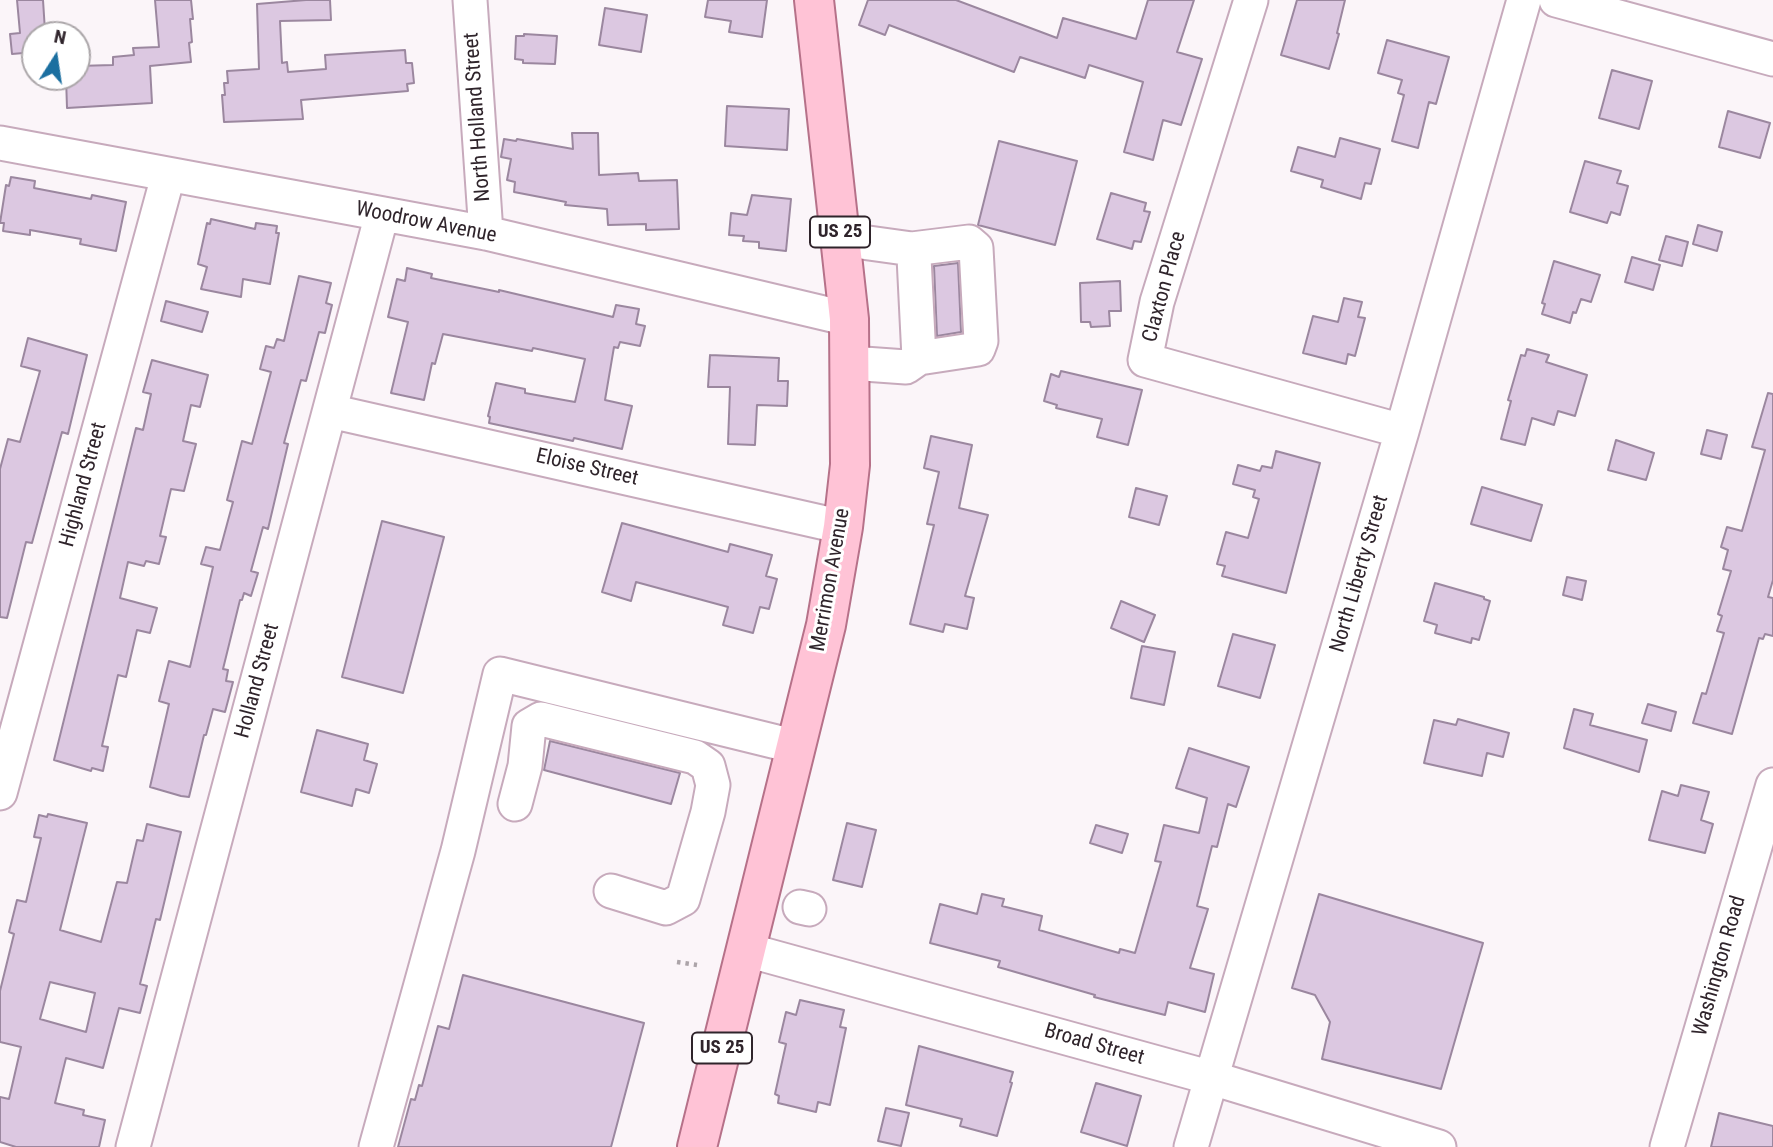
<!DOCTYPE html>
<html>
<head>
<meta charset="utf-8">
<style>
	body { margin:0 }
	#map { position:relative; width:1773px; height:1147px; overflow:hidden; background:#fbf5f9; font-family:"Roboto Condensed",sans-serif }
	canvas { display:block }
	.north { position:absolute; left:21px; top:21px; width:70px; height:70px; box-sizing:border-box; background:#fff; border:2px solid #aca7aa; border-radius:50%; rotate:12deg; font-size:19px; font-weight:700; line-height:28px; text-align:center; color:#2f242b }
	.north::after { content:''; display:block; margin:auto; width:24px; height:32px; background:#1b6fa0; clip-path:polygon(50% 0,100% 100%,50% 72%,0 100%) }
</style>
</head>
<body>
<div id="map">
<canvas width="1773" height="1147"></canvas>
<div class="north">N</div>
</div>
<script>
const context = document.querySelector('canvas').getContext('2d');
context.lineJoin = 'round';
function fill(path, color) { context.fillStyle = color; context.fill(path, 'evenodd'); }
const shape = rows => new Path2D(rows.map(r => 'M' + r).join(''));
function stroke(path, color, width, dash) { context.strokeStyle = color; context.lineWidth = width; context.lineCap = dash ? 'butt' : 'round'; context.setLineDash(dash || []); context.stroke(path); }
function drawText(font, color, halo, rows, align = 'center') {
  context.font = font + ' "Roboto Condensed",sans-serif'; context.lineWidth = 6; context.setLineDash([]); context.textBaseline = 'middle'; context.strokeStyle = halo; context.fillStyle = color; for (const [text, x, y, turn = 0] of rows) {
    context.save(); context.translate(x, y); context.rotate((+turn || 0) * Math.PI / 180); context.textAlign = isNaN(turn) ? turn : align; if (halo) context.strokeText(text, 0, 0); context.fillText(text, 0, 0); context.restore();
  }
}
const building = shape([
	[17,0,43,0,45,31,38,32,38,35,35,35,35,52,12,54,10,34,20,33,17,0],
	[155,0,191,0,193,19,190,19,192,42,189,43,191,62,150,66,152,103,67,108,66,77,77,77,77,66,113,65,113,57,134,55,133,48,159,47,155,0],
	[306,0,330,0,331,20,280,21,282,63,287,62,288,72,326,69,325,55,405,50,406,63,412,63,414,83,407,84,408,91,301,100,303,119,224,122,222,95,225,95,224,83,228,83,227,71,259,69,257,4,306,0],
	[708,0,767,0,762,37,729,32,731,21,705,17,708,0],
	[868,0,956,0,1057,38,1063,18,1136,39,1148,0,1194,0,1177,52,1202,59,1181,125,1163,120,1153,160,1124,152,1143,82,1089,65,1085,78,1020,57,1014,72,889,25,885,35,859,25,868,0],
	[1297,0,1345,0,1337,33,1339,34,1329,69,1281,55,1297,0],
	[605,8,647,15,641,52,599,45,605,8],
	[524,34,557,36,555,64,523,63,523,60,515,59,516,36,524,36,524,34],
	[1387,40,1449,57,1436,104,1429,102,1418,148,1392,141,1404,95,1398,93,1402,80,1378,73,1387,40],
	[1612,70,1652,81,1639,129,1599,118,1612,70],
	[727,106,789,109,787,150,725,146,727,106],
	[1728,111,1770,123,1760,158,1719,147,1728,111],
	[572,133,598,133,599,175,638,173,639,181,677,180,679,229,646,230,646,224,608,225,607,209,565,205,566,202,514,192,515,182,507,180,511,159,501,157,504,139,516,141,517,139,573,149,572,133],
	[1340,138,1380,149,1371,184,1365,183,1361,199,1321,187,1323,180,1291,171,1298,147,1335,157,1340,138],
	[999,141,1077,161,1055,245,978,225,999,141],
	[1585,161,1621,171,1617,183,1628,186,1620,215,1611,212,1607,223,1570,212,1585,161],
	[11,177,35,181,34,188,91,199,92,195,126,202,116,251,80,244,81,239,30,230,30,235,3,231,4,223,0,223,6,185,9,186,11,177],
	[1111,193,1146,203,1144,211,1150,212,1141,242,1134,241,1132,249,1097,239,1111,193],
	[752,195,791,199,786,251,759,248,759,242,743,241,744,236,729,235,731,213,747,215,752,195],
	[211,219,255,229,256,223,277,226,276,233,279,233,270,284,243,279,241,297,201,289,207,267,198,264,207,223,210,224,211,219],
	[1698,225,1722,232,1717,251,1693,244,1698,225],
	[1666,236,1688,242,1682,266,1659,260,1666,236],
	[1632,257,1660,265,1653,290,1625,282,1632,257],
	[1554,261,1600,275,1591,302,1581,299,1576,313,1573,312,1570,323,1542,314,1545,304,1542,303,1554,261],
	[958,263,961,332,937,336,934,266,958,263],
	[407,268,432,274,431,278,499,292,499,290,613,317,616,305,639,309,636,324,645,326,640,346,620,342,618,348,614,347,605,400,632,406,622,449,574,438,573,441,489,423,490,417,488,416,496,383,525,389,525,393,575,402,585,359,533,348,532,351,443,334,435,364,432,363,424,400,391,393,408,322,388,317,397,279,405,281,407,268],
	[299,276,331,283,326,303,332,305,325,333,319,332,306,381,301,380,284,443,288,444,268,529,263,527,251,571,258,573,251,596,244,593,242,600,240,600,223,669,228,670,226,681,233,682,225,712,213,709,206,735,204,735,189,797,181,796,150,787,169,704,159,701,169,661,190,667,213,567,201,564,206,547,220,550,233,502,227,500,242,441,252,444,271,372,260,369,266,346,274,348,277,339,284,341,299,276],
	[1120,281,1121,311,1109,311,1110,326,1091,327,1090,322,1081,322,1080,283,1120,281],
	[1344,298,1362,302,1358,317,1365,318,1355,356,1348,354,1346,364,1303,353,1313,316,1338,322,1344,298],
	[166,301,208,312,202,332,161,321,166,301],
	[28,338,87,355,68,434,62,432,32,543,26,542,7,618,0,617,0,469,8,439,20,442,40,371,21,366,28,338],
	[1527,349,1549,355,1546,362,1587,375,1575,416,1558,411,1554,425,1532,418,1525,445,1501,439,1511,401,1508,400,1521,355,1525,356,1527,349],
	[710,355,779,358,778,381,788,381,787,406,757,405,755,445,728,444,730,387,708,387,710,355],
	[152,360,208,375,200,407,191,405,183,441,196,444,184,491,171,489,160,536,166,537,159,564,146,561,144,566,128,562,120,598,157,608,150,633,137,630,126,677,118,675,102,746,108,747,103,771,92,768,91,771,54,760,136,428,143,430,151,394,143,392,152,360],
	[1061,371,1142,390,1128,445,1097,437,1102,419,1056,408,1057,405,1044,401,1051,374,1059,377,1061,371],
	[1768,393,1773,394,1773,580,1768,597,1773,598,1773,636,1765,634,1763,639,1759,638,1732,734,1693,723,1702,693,1706,694,1724,633,1717,631,1722,616,1718,614,1731,571,1723,569,1728,550,1721,547,1727,527,1742,531,1765,450,1752,447,1768,393],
	[1707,430,1727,435,1721,459,1701,454,1707,430],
	[931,436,972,445,959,508,988,515,965,596,974,598,967,629,945,624,943,632,910,624,934,525,927,524,939,472,924,468,931,436],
	[1616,440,1654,453,1646,480,1608,470,1616,440],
	[1276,451,1320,463,1286,593,1222,576,1225,566,1217,564,1226,532,1248,538,1259,499,1253,497,1255,490,1233,484,1238,465,1260,471,1262,466,1272,468,1276,451],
	[1482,487,1542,505,1531,541,1471,524,1482,487],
	[1136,488,1167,496,1159,525,1129,517,1136,488],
	[382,521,444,537,403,693,342,677,382,521],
	[622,523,728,552,730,544,772,555,766,576,777,579,769,609,760,607,753,633,723,625,728,607,636,582,631,601,602,592,622,523],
	[1567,577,1586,581,1582,600,1563,595,1567,577],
	[1435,583,1484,597,1484,599,1490,601,1479,640,1472,638,1471,643,1435,633,1437,625,1424,621,1435,583],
	[1121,601,1155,615,1144,642,1111,628,1121,601],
	[1233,634,1275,645,1260,698,1218,686,1233,634],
	[1142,646,1175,652,1164,705,1131,698,1142,646],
	[1648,704,1676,712,1671,731,1642,723,1648,704],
	[1574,709,1593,714,1590,725,1647,740,1639,772,1564,748,1574,709],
	[1458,719,1509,733,1503,757,1487,753,1482,776,1424,763,1434,720,1456,725,1458,719],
	[317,730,368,744,364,760,377,764,369,793,356,789,352,806,301,792,317,730],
	[550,741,680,773,671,804,544,770,550,741],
	[1189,748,1249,767,1236,807,1228,804,1217,847,1212,846,1197,906,1208,909,1190,968,1214,974,1205,1012,1168,1002,1165,1015,1121,1004,1094,997,1095,995,998,967,1000,961,930,943,940,904,977,914,982,894,1004,899,1002,906,1042,916,1039,930,1119,953,1120,949,1135,953,1161,862,1155,861,1164,825,1199,833,1207,798,1176,788,1189,748],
	[1681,785,1709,792,1701,820,1713,824,1705,853,1649,840,1662,791,1678,796,1681,785],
	[48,814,87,823,60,930,101,942,117,882,127,883,137,840,143,841,147,824,181,832,160,920,156,919,140,984,147,986,140,1013,119,1008,103,1068,66,1058,55,1103,84,1110,83,1115,105,1120,99,1147,16,1147,0,1142,0,1097,9,1099,21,1047,0,1042,0,991,14,934,9,932,17,900,26,902,41,838,34,837,39,815,47,817,48,814],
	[50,982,95,993,86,1032,40,1019,50,982],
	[847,823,876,830,862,887,833,880,847,823],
	[1096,825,1128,834,1122,853,1090,843,1096,825],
	[1319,894,1483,943,1441,1089,1322,1059,1330,1022,1315,995,1292,988,1319,894],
	[463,975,644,1023,611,1147,398,1147,411,1099,415,1100,419,1085,422,1086,438,1026,449,1029,463,975],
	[800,1000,844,1010,840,1027,846,1028,830,1105,818,1102,816,1112,778,1103,779,1096,775,1094,786,1044,779,1042,786,1012,796,1015,800,1000],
	[919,1046,1013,1072,1010,1082,1012,1083,997,1136,960,1126,962,1119,906,1105,919,1046],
	[1096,1083,1141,1096,1127,1146,1081,1132,1096,1083],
	[886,1108,909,1113,901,1146,878,1141,886,1108],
	[1719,1113,1773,1126,1773,1147,1711,1147,1719,1113]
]);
const path = shape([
	[677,962,697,965]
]);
const minor = shape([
	[470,0,486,233],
	[1251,0,1157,302,1145,360,1402,431],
	[1556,0,1773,59],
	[0,143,486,233,849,319],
	[840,239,912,249,914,257,919,358,906,367,850,363],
	[912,249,969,242,976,248,981,341,978,349,919,358],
	[330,411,843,527],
	[0,793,168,176],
	[515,804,525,766,529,726,541,719,695,757,708,766,713,785,708,812,683,899,666,908,611,891],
	[800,907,809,909],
	[747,950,1212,1078,1439,1147],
	[133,1147,382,214],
	[376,1147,458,851,500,674,797,747],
	[1191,1147,1402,431,1524,0],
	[1667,1147,1773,785]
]);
const major = shape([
	[697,1147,826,625,843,527,850,465,849,319,814,0]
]);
const shields = [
	[840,232,60],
	[722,1048,60]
];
const shieldNames = [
	["US 25",840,232],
	["US 25",722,1048]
];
const streetNames = [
	["North Holland Street",478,117,-94],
	["Woodrow Avenue",426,223,11],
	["Claxton Place",1165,287,-75],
	["Eloise Street",587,468,13],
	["Highland Street",84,485,-75],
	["North Liberty Street",1360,574,-74],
	["Merrimon Avenue",831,580,-80],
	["Holland Street",258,681,-75],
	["Washington Road",1720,966,-74],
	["Broad Street",1094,1045,16]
];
fill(building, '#dcc8e1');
stroke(building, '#9b879f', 2);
stroke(minor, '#c7aabc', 37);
stroke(major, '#b67189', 42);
stroke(path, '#aca4a9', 4.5, [3.5, 5]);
stroke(minor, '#fff', 33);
stroke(major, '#ffc3d6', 38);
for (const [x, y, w] of shields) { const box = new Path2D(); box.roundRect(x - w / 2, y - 15.5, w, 31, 5); context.fillStyle = '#fff'; context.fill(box); stroke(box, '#2f242b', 2); }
drawText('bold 19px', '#2f242b', null, shieldNames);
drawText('21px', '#2f242b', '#fff', streetNames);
</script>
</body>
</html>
